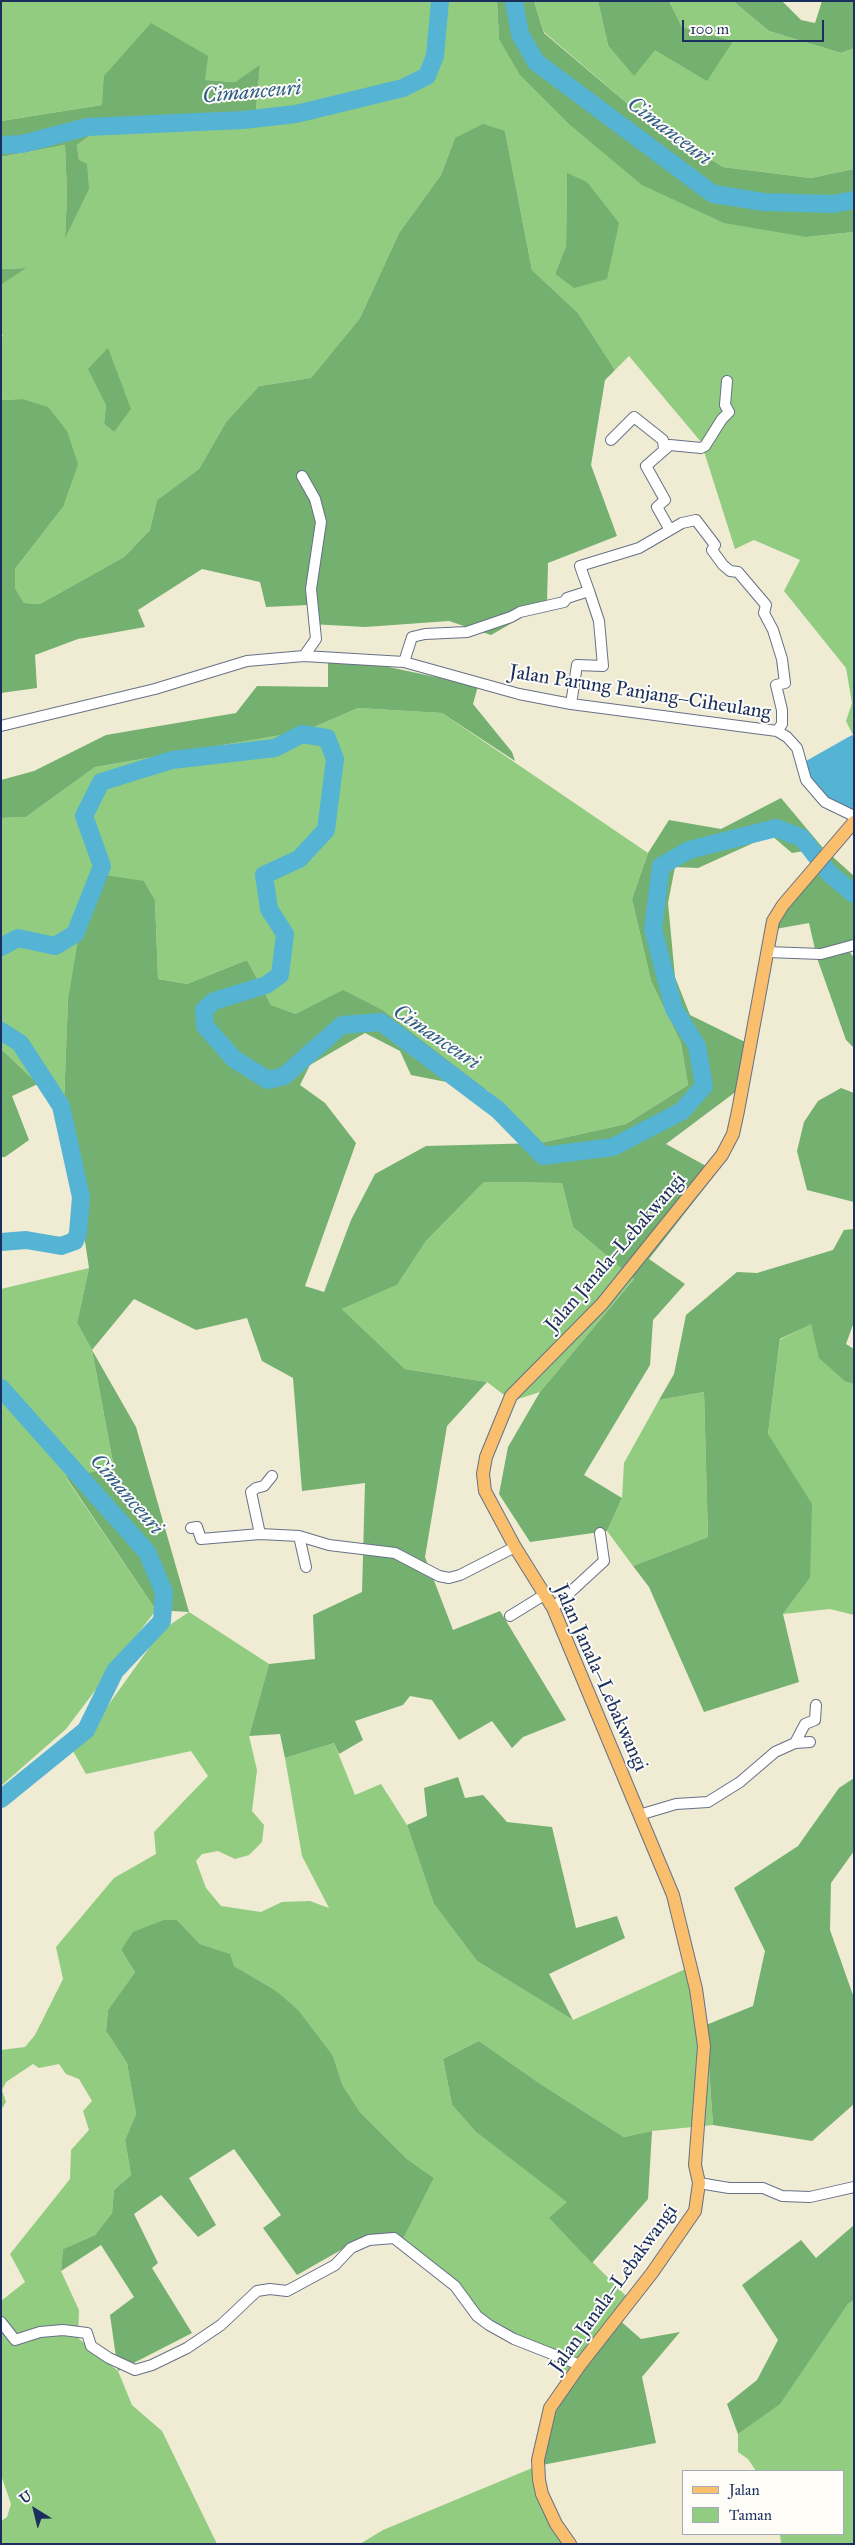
<!DOCTYPE html>
<html>
<head>
<meta charset="utf-8">
<style>
	body { margin:0 }
	#map { position:relative; width:855px; height:2545px; overflow:hidden; background:#f0ebd3; font-family:"IM FELL Great Primer",serif }
	canvas { display:block }
	.frame { position:absolute; inset:0; border:2px solid #1b2f5e; pointer-events:none }
	.legend { position:absolute; left:682px; top:2470px; width:162px; height:65px; box-sizing:border-box; background:#fdfcf7; border:1px solid #a3aaba; margin:0; padding:6px 9px; list-style:none; font-size:15px; color:#1b2f5e }
	.legend li { display:flex; align-items:center; gap:10px; height:25px }
	.legend b { width:25px; border:1px solid #a3aaba }
	.north { position:absolute; left:10px; top:2485px; width:50px; height:50px; -webkit-text-stroke:4px #fdfcf7; paint-order:stroke; rotate:324deg; font-size:14px; font-weight:700; line-height:20px; text-align:center; color:#1b2f5e }
	.north::after { content:''; display:block; margin:auto; width:18px; height:22px; background:#1b2f5e; clip-path:polygon(50% 0,100% 100%,50% 72%,0 100%) }
	.scale { position:absolute; left:682px; top:20px; width:142px; height:22px; box-sizing:border-box; border:2px solid #1b2f5e; border-top:0; padding-left:6px; font-size:15px; line-height:18px; white-space:nowrap; color:#1b2f5e; -webkit-text-stroke:4px #fdfcf7; paint-order:stroke }
</style>
</head>
<body>
<div id="map">
<canvas width="855" height="2545"></canvas>
<div class="frame"></div>
<ul class="legend">
<li><b style="height:6px;background:#f9bf6c"></b>Jalan</li>
<li><b style="height:14px;background:#91cc81"></b>Taman</li>
</ul>
<div class="north">U</div>
<div class="scale">100 m</div>
</div>
<script>
const context = document.querySelector('canvas').getContext('2d');
context.lineJoin = 'round';
function fill(path, color) { context.fillStyle = color; context.fill(path, 'evenodd'); }
const shape = rows => new Path2D(rows.map(r => 'M' + r).join(''));
function stroke(path, color, width, dash) { context.strokeStyle = color; context.lineWidth = width; context.lineCap = dash ? 'butt' : 'round'; context.setLineDash(dash || []); context.stroke(path); }
function drawText(font, color, halo, rows, align = 'center') {
  context.font = font + ' "IM FELL Great Primer",serif'; context.lineWidth = 4; context.setLineDash([]); context.textBaseline = 'middle'; context.strokeStyle = halo; context.fillStyle = color; for (const [text, x, y, turn = 0] of rows) {
    context.save(); context.translate(x, y); context.rotate((+turn || 0) * Math.PI / 180); context.textAlign = isNaN(turn) ? turn : align; if (halo) context.strokeText(text, 0, 0); context.fillText(text, 0, 0); context.restore();
  }
}
const green = shape([
	[1,1,497,1,499,39,807,237,854,232,854,737,846,721,852,703,846,668,784,591,800,560,754,540,735,549,701,442,629,356,615,370,578,313,532,270,505,131,455,138,441,175,399,233,360,318,311,378,259,386,226,422,199,469,157,500,150,530,124,557,40,604,24,603,15,588,15,569,63,507,22,399,1,400,1,340,3,335,1,335,1,285,25,268,1,269,1,157,65,145,67,195,65,237,79,160,77,145,100,128,256,110,260,66,235,82,204,80,102,105,1,121],
	[567,174,575,288,555,274,566,246],
	[106,405,114,432,104,424],
	[534,1,598,1,608,45,655,50,733,41,682,27,669,1,733,1,769,31,841,53,854,48,854,169,811,178,723,167,641,115,544,32],
	[358,708,442,713,648,853,632,899,651,981,681,1043,688,1085,626,1124,540,1143,487,1090,384,1011,296,1014,271,1005,247,960,187,984,158,979,155,900,144,881,68,1000,64,1103,38,1084,1,1049,1,818,26,817,95,767,305,731],
	[484,1182,562,1183,573,1227,634,1279,540,1392,512,1401,487,1382,405,1369,342,1309,397,1285,426,1241],
	[89,1268,77,1323,92,1350,114,1468,66,1478,156,1610,66,1729,1,1786,1,1289],
	[811,1323,846,1382,854,1384,854,1615,830,1609,783,1614,810,1578,768,1434,780,1340],
	[704,1392,708,1537,633,1566,607,1531,622,1498,624,1463,659,1400],
	[189,1612,269,1664,249,1736,257,1770,252,1811,264,1825,262,1842,249,1855,235,1859,218,1851,202,1854,196,1861,206,1888,221,1906,261,1912,282,1902,310,1901,329,1908,302,1856,285,1758,334,1743,355,1795,381,1784,407,1825,434,1904,477,1961,573,2020,692,1966,706,2025,713,2125,652,2131,624,2137,542,2085,479,2041,443,2059,452,2105,476,2132,568,2202,550,2219,630,2300,570,2373,486,2319,400,2245,434,2178,407,2159,360,2112,343,2086,333,2056,275,1990,234,1966,229,1954,200,1944,177,1920,121,1950,135,1972,108,2010,106,2031,127,2063,136,2114,125,2140,131,2175,114,2190,112,2213,95,2235,63,2249,61,2271,79,2310,78,2338,118,2371,132,2405,162,2431,217,2544,1,2544,1,2521,7,2517,11,2504,1,2475,1,2301,25,2282,10,2254,70,2179,71,2150,89,2130,83,2111,92,2101,79,2079,66,2074,59,2064,39,2068,33,2064,6,2082,2,2090,6,2102,1,2110,1,2050,25,2047,35,2035,63,1979,56,1947,114,1878,156,1854,154,1832,208,1776,191,1751,86,1774,69,1744,94,1725,162,1630],
	[854,2300,854,2544,781,2544,780,2534,844,2534,844,2471,756,2471,748,2459,738,2452,738,2434,780,2403,848,2304],
	[537,2466,551,2510,577,2544,360,2544,383,2530]
]);
const forest = shape([
	[497,1,534,1,544,33,641,115,723,167,811,178,854,169,854,232,807,237,724,223,642,185,569,124,520,75,499,39],
	[598,1,669,1,682,27,733,41,707,81,655,50,634,76,608,45],
	[733,1,782,1,801,20,815,23,822,1,854,1,854,48,841,53,769,31],
	[151,23,208,56,205,80,235,82,260,65,256,110,100,128,77,145,79,160,87,164,89,189,65,238,67,195,65,145,1,157,1,121,102,105,104,76],
	[483,124,505,131,532,270,578,313,615,370,605,380,591,465,617,536,548,563,547,603,491,635,449,621,365,627,311,624,308,605,266,607,260,582,202,569,138,610,145,627,78,639,35,655,37,688,1,693,1,400,22,399,48,407,67,431,78,464,63,507,15,569,15,588,24,603,40,604,124,557,150,530,157,500,199,469,226,422,259,386,311,378,360,318,399,233,441,175,455,138],
	[567,173,587,182,619,223,607,279,574,288,555,274,566,246],
	[26,268,1,285,1,269],
	[108,348,131,409,114,432,104,424,106,405,88,369],
	[328,661,365,662,478,686,473,704,512,752,515,761,442,713,358,708,305,731,95,767,26,817,1,818,1,780,34,771,106,735,236,713,257,686,328,687],
	[781,798,823,848,854,876,854,951,850,952,854,958,854,1048,846,1040,817,958,809,923,770,930,823,848,792,853,771,835,698,868,675,867,668,903,675,977,690,1015,747,1043,746,1084,666,1144,717,1172,649,1259,685,1284,653,1320,650,1365,584,1475,622,1498,607,1531,530,1542,499,1494,508,1447,540,1392,634,1279,573,1227,562,1183,484,1182,426,1241,397,1285,342,1309,405,1369,487,1382,447,1426,425,1557,453,1630,500,1611,566,1720,523,1737,512,1748,492,1721,459,1740,432,1700,410,1696,403,1705,355,1721,363,1740,339,1754,334,1743,285,1758,280,1734,249,1736,269,1664,315,1659,313,1615,362,1592,365,1483,302,1491,293,1378,262,1361,247,1318,196,1330,134,1299,92,1350,136,1427,189,1612,156,1610,66,1477,114,1468,92,1350,77,1323,89,1268,64,1103,68,1000,81,922,104,875,144,881,155,900,158,979,187,984,247,960,271,1005,296,1014,343,990,384,1011,487,1090,411,1075,400,1051,365,1033,310,1065,300,1085,325,1103,356,1143,305,1286,324,1292,351,1220,375,1174,426,1146,540,1143,626,1124,688,1085,681,1043,651,981,632,899,648,853,669,820,721,829],
	[1,1049,38,1084,12,1096,29,1140,5,1157,1,1157],
	[841,1088,854,1093,854,1202,807,1190,797,1151,804,1122,818,1101],
	[854,1229,854,1322,846,1344,854,1349,854,1384,846,1382,819,1358,811,1324,780,1339,768,1434,812,1504,810,1578,783,1614,799,1682,704,1712,649,1587,633,1566,708,1537,704,1392,659,1400,674,1374,686,1315,737,1272,757,1273,833,1250,844,1230],
	[458,1777,465,1798,483,1795,507,1822,552,1827,576,1928,617,1916,625,1938,549,1974,573,2020,477,1961,434,1904,407,1825,427,1816,424,1788],
	[854,1778,854,1851,831,1883,830,1930,854,1998,854,2104,812,2141,713,2125,706,2025,753,2006,765,1951,734,1888,798,1846,839,1788],
	[164,1920,177,1920,200,1944,230,1954,234,1966,275,1990,298,2010,333,2056,343,2086,360,2112,407,2159,434,2178,400,2245,386,2237,362,2238,297,2275,263,2228,281,2215,234,2149,189,2178,216,2225,198,2237,161,2195,134,2214,158,2263,152,2268,192,2333,118,2371,110,2315,134,2297,101,2245,61,2271,63,2249,95,2235,112,2213,114,2190,131,2175,125,2140,136,2114,127,2063,106,2031,108,2010,135,1972,121,1950,133,1932],
	[479,2041,542,2085,624,2137,652,2131,648,2199,592,2263,549,2218,567,2202,476,2132,452,2105,443,2059],
	[854,2225,854,2300,848,2304,780,2404,738,2434,727,2404,757,2380,778,2340,742,2285,801,2240,816,2258],
	[617,2318,641,2339,680,2332,642,2377,656,2443,537,2466,570,2373]
]);
const water = shape([
	[852,735,854,737,854,811,829,806,799,765]
]);
const river = shape([
	[514,1,520,34,536,62,713,194,764,202,833,204,854,200],
	[1,145,22,144,87,127,243,120,296,114,403,88,427,76,435,56,440,1],
	[1,947,18,938,55,946,75,934,102,866,84,816,101,782,172,760,275,748,302,734,327,738,335,759,326,830,299,859,264,875,269,909,285,934,280,975,266,985,214,1001,204,1010,205,1026,234,1059,268,1080,284,1076,342,1025,381,1022,498,1110,543,1156,613,1147,682,1111,704,1086,697,1046,674,1009,653,929,661,866,689,850,776,828,802,838,830,874,854,894],
	[1,1031,20,1043,61,1106,81,1197,78,1233,75,1241,61,1246,26,1240,1,1242],
	[1,1388,147,1552,164,1592,162,1621,115,1671,86,1730,1,1799]
]);
const minor = shape([
	[727,381,725,405,729,412,722,419,705,446,701,448,670,445,646,466,665,500,657,507,670,530,682,523,696,520,715,545,712,550,723,565,730,571,738,572,766,605,764,613,773,630,782,659,785,683,776,685,782,710,782,724,777,731],
	[611,440,634,417,663,440,664,450],
	[302,476,315,499,321,522,311,589,316,639,304,656],
	[589,591,580,566,639,548,670,530],
	[404,662,412,637,425,634,467,632,511,617,520,612,564,602,567,598,589,591,599,621,603,666,577,665,571,704],
	[1,726,155,689,247,661,304,656,404,662,519,694,571,704,777,731,787,737,797,748,806,780,825,802,854,816],
	[767,952,821,954,854,945],
	[191,1528,197,1527,201,1539,260,1534,299,1536,329,1545,395,1553,439,1576,449,1578,460,1575,515,1547],
	[260,1534,251,1492,256,1488,264,1486,272,1476],
	[299,1536,306,1567],
	[553,1608,604,1561,600,1533],
	[510,1616,544,1595],
	[795,1743,810,1742],
	[639,1815,676,1804,708,1802,740,1782,775,1752,795,1743,805,1724,815,1720,816,1705],
	[699,2183,729,2188,763,2188,782,2196,810,2197,854,2187],
	[1,2322,15,2340,40,2332,63,2330,87,2333,91,2346,109,2358,135,2370,152,2365,187,2348,221,2325,257,2291,270,2289,287,2291,335,2265,351,2248,369,2240,394,2238,455,2286,477,2316,489,2325,514,2339,580,2365]
]);
const major = shape([
	[570,2544,556,2524,542,2494,539,2480,538,2460,550,2408,580,2365,652,2273,695,2211,699,2183,695,2165,704,2046,696,1989,673,1895,553,1608,515,1547,485,1491,483,1474,486,1457,511,1396,602,1304,722,1155,733,1134,738,1111,773,921,783,905,854,822]
]);
const streetNames = [
	["Jalan Parung Panjang–Ciheulang",640,693,9],
	["Jalan Janala–Lebakwangi",616,1253,-49],
	["Jalan Janala–Lebakwangi",600,1678,66],
	["Jalan Janala–Lebakwangi",614,2289,-54]
];
const waterNames = [
	["Cimanceuri",252,93,-5],
	["Cimanceuri",669,132,37],
	["Cimanceuri",436,1038,34],
	["Cimanceuri",126,1495,49]
];
fill(green, '#91cc81');
fill(forest, '#74b06f');
fill(water, '#55b3d3');
stroke(river, '#55b3d3', 18);
stroke(minor, '#667187', 12);
stroke(major, '#667187', 14);
stroke(minor, '#fff', 10);
stroke(major, '#f9bf6c', 12);
drawText('20px', '#1b2f5e', '#fdfcf7', streetNames);
drawText('italic 21px', '#2f5d87', '#fdfcf7', waterNames);
</script>
</body>
</html>
